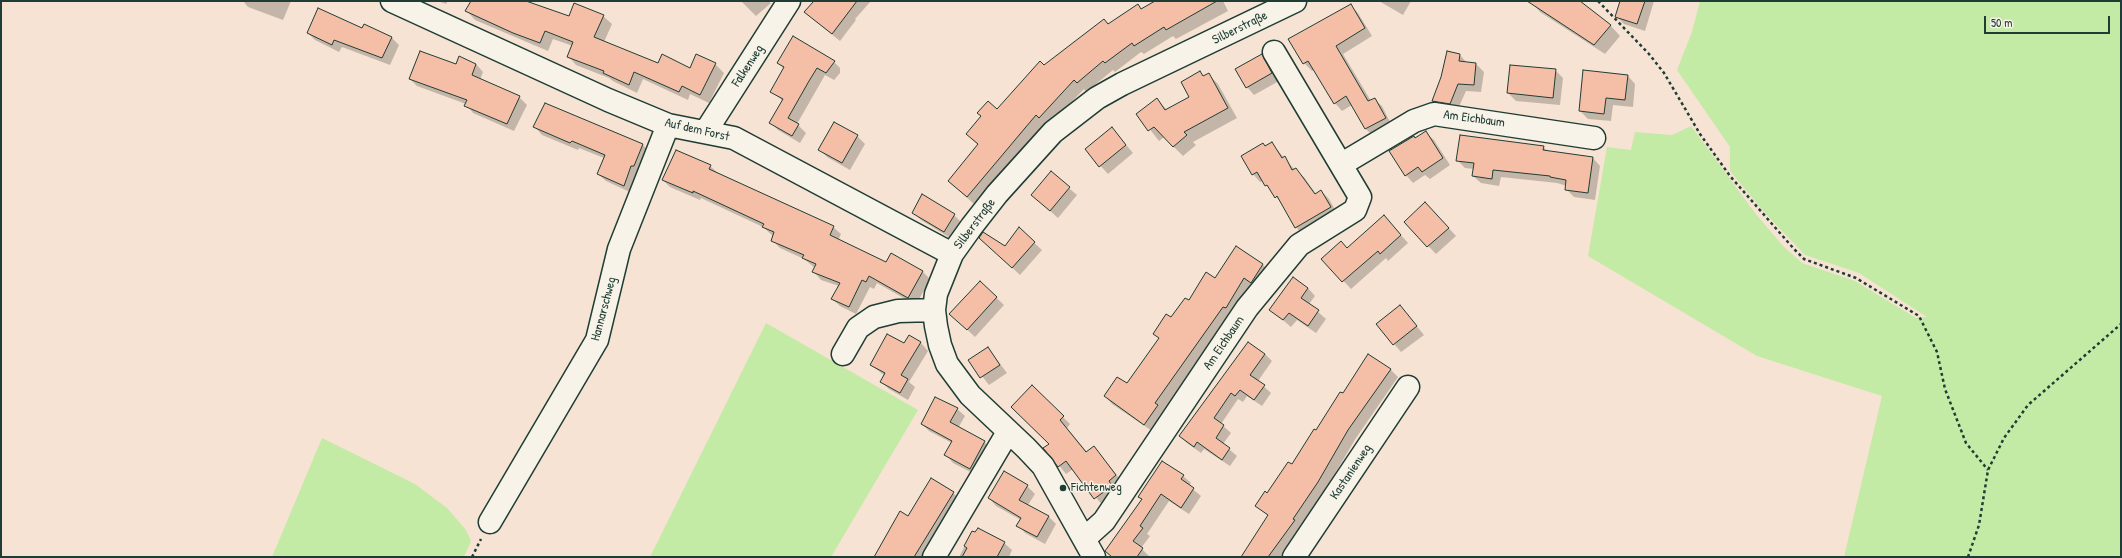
<!DOCTYPE html>
<html>
<head>
<meta charset="utf-8">
<style>
	body { margin:0 }
	#map { position:relative; width:2122px; height:558px; overflow:hidden; background:#f6e3d4; font-family:"Patrick Hand",sans-serif }
	canvas { display:block }
	.frame { position:absolute; inset:0; border:2px solid #1f3d34; pointer-events:none }
	.scale { position:absolute; left:1984px; top:16px; width:126px; height:18px; box-sizing:border-box; border:2px solid #1f3d34; border-top:0; padding-left:5px; font-size:12px; line-height:14px; white-space:nowrap; color:#1f3d34; -webkit-text-stroke:3px #f7f3e8; paint-order:stroke }
</style>
</head>
<body>
<div id="map">
<canvas width="2122" height="558"></canvas>
<div class="frame"></div>
<div class="scale">50 m</div>
</div>
<script>
const context = document.querySelector('canvas').getContext('2d');
context.lineJoin = 'round';
function fill(path, color) { context.fillStyle = color; context.fill(path, 'evenodd'); }
const shape = rows => new Path2D(rows.map(r => 'M' + r).join(''));
function stroke(path, color, width, dash) { context.strokeStyle = color; context.lineWidth = width; context.lineCap = dash ? 'butt' : 'round'; context.setLineDash(dash || []); context.stroke(path); }
function drawText(font, color, halo, rows, align = 'center') {
  context.font = font + ' "Patrick Hand",sans-serif'; context.lineWidth = 3; context.setLineDash([]); context.textBaseline = 'middle'; context.strokeStyle = halo; context.fillStyle = color; for (const [text, x, y, turn = 0] of rows) {
    context.save(); context.translate(x, y); context.rotate((+turn || 0) * Math.PI / 180); context.textAlign = isNaN(turn) ? turn : align; if (halo) context.strokeText(text, 0, 0); context.fillText(text, 0, 0); context.restore();
  }
}
const green = shape([
	[1700,1,2121,1,2121,557,1844,557,1882,396,1757,356,1588,256,1607,147,1631,150,1635,132,1672,135,1691,126,1755,213,1783,246,1802,263,1855,281,1916,318,1927,317,1859,273,1805,255,1765,213,1730,171,1730,147,1677,70,1692,32],
	[766,323,918,410,831,557,650,557],
	[322,438,415,484,447,508,466,530,471,541,464,557,272,557]
]);
const shadow = shape([
	[243,1,291,1,283,20,248,7],
	[438,1,448,1,446,4],
	[472,1,523,1,569,18,603,16,612,24,604,42,658,65,690,69,715,64,724,73,709,103,690,94,688,100,643,79,637,93,613,81,609,78,576,65,568,56,573,46,553,39,548,51,475,20,467,11],
	[741,1,768,1,771,3,756,16],
	[815,1,871,1,855,19,856,20,840,41,813,19],
	[1157,1,1223,1,1228,11,1176,39,1173,36,1144,54,1141,52,1115,72,1113,70,1086,92,1084,89,1048,126,1045,123,976,206,949,181,978,145,967,134,997,110,1044,66,1104,20,1109,24,1138,6,1142,10],
	[1379,1,1411,1,1403,15],
	[1531,1,1577,1,1611,26,1620,36,1605,54,1540,12],
	[1621,1,1654,1,1645,31,1624,24,1616,16],
	[1350,5,1358,13,1372,36,1343,54,1371,101,1374,99,1382,106,1392,126,1373,136,1366,129,1352,105,1342,111,1335,103,1315,69,1312,71,1304,63],
	[363,30,392,38,399,45,390,65,342,47,339,52,315,40,308,33],
	[1262,55,1269,63,1279,81,1254,95,1247,87],
	[1460,55,1467,63,1476,64,1484,72,1481,92,1466,91,1457,111,1441,108,1433,101],
	[832,60,840,68,840,73,834,80,825,75,797,124,806,133,800,143,778,130,771,123,783,101,772,92,784,69,778,63],
	[476,64,483,72,480,80,519,97,527,105,514,131,473,113,466,104,417,86,410,79,456,65],
	[1555,70,1563,78,1560,105,1516,101,1508,93],
	[1200,72,1204,77,1208,74,1218,84,1237,118,1193,142,1196,145,1183,156,1164,137,1159,141,1138,114,1157,99,1167,110,1190,97],
	[1628,76,1635,84,1633,107,1613,105,1611,121,1588,119,1580,111],
	[545,104,643,145,650,153,632,193,606,181,598,174,604,158,579,148,578,150,542,135,535,127],
	[1112,128,1133,153,1108,174,1086,150],
	[1426,133,1434,140,1450,165,1430,179,1425,175,1413,183,1406,175,1416,139],
	[857,136,865,144,850,170,827,157,819,149],
	[1272,144,1295,170,1304,177,1316,194,1321,191,1329,199,1338,215,1303,235,1296,227,1282,204,1263,181,1260,182,1253,174,1242,156],
	[1543,147,1549,152,1593,158,1600,166,1595,200,1574,197,1566,189,1567,186,1557,183,1501,177,1499,186,1481,183,1473,176,1474,169,1465,168,1457,160],
	[710,166,718,173,833,227,841,234,838,241,886,263,891,254,923,272,930,279,916,305,877,283,874,289,870,287,856,314,840,306,832,299,839,286,821,280,814,272,815,268,804,259,780,248,772,240,773,236,763,227,701,198,700,200,670,187,663,180],
	[1051,173,1077,195,1058,218,1032,195],
	[1433,211,1456,236,1436,254,1405,222],
	[913,212,954,215,962,223,952,239,921,220],
	[1391,224,1408,243,1388,261,1386,258,1351,289,1323,259,1347,249],
	[1019,229,1042,250,1020,275,980,238,1005,248],
	[1236,247,1263,265,1270,272,1231,314,1163,411,1165,413,1152,431,1112,404,1105,396,1127,385,1160,339,1155,334,1216,279],
	[980,282,1004,305,975,337,958,321],
	[1308,288,1315,296,1309,304,1326,319,1316,333,1297,320,1291,327,1271,310],
	[1400,306,1424,335,1401,352,1377,324],
	[909,337,921,343,928,351,909,382,915,387,908,400,889,389,882,382,885,376,871,365,905,345],
	[988,348,1007,373,989,385,972,363],
	[1265,354,1272,361,1258,381,1271,393,1262,406,1247,396,1243,402,1238,399,1221,424,1231,433,1223,444,1237,456,1230,466,1204,449,1201,453,1187,443,1180,436],
	[1390,369,1398,377,1356,438,1325,490,1300,527,1302,529,1281,557,1242,557,1268,516,1257,505,1292,466,1343,395],
	[1032,387,1070,424,1067,428,1087,452,1094,447,1123,483,1103,506,1073,469,1066,474,1045,448,1051,444],
	[957,409,965,416,958,428,984,442,992,449,978,476,953,463,946,455,952,443,929,431,922,424],
	[1183,476,1191,483,1189,486,1201,496,1189,514,1169,501,1147,534,1150,536,1141,548,1150,557,1112,557,1143,500,1139,496],
	[1027,486,1035,494,1028,505,1048,516,1056,524,1045,544,1025,533,1018,525,1021,520,996,506,989,498],
	[953,493,961,500,926,557,874,557,900,512,909,517],
	[972,532,1004,543,1012,550,1009,557,959,557]
]);
const building = shape([
	[471,1,526,1,569,16,574,3,604,15,594,37,658,63,662,54,690,68,696,54,716,63,700,95,682,86,679,92,634,72,629,85,603,73,604,71,567,57,573,42,545,31,540,43,513,33,465,11,471,1],
	[814,1,857,1,832,34,804,12,814,1],
	[1155,1,1217,1,1166,30,1164,27,1134,46,1132,43,1105,63,1103,61,1077,83,1074,80,1039,118,1036,115,967,197,948,181,978,144,966,134,981,116,977,113,988,101,997,109,1040,61,1044,65,1104,19,1108,24,1138,4,1141,9,1155,1],
	[1527,1,1580,1,1611,25,1594,45,1527,1],
	[1620,1,1645,1,1637,24,1615,17,1620,1],
	[1351,4,1365,28,1336,46,1368,101,1375,98,1386,118,1365,129,1346,96,1334,104,1308,61,1303,64,1288,39,1351,4],
	[318,8,362,28,364,24,392,37,382,58,334,40,332,45,307,33,318,8],
	[793,36,835,61,826,73,817,68,809,81,788,118,799,124,792,136,769,123,783,99,770,92,784,67,777,63,793,36],
	[420,51,456,64,459,56,476,64,472,75,520,96,507,124,464,106,467,100,409,79,420,51],
	[1447,51,1460,54,1459,61,1476,63,1474,85,1458,84,1450,104,1432,101,1441,77,1447,51],
	[1262,54,1272,73,1246,88,1235,69,1262,54],
	[1510,65,1556,69,1553,98,1507,93,1510,65],
	[1583,70,1628,75,1625,100,1606,98,1604,114,1579,111,1583,70],
	[1200,71,1203,76,1209,73,1228,108,1184,132,1187,135,1173,147,1154,127,1148,131,1136,114,1157,98,1165,110,1189,97,1181,82,1200,71],
	[545,103,643,144,634,166,631,166,624,186,597,174,605,155,572,141,570,143,533,127,545,103],
	[834,122,858,135,842,163,818,150,834,122],
	[1112,127,1126,145,1099,167,1085,149,1112,127],
	[1426,131,1443,158,1422,172,1418,167,1405,176,1389,151,1414,136,1415,138,1426,131],
	[1460,135,1544,146,1543,150,1593,157,1588,193,1565,190,1566,180,1550,177,1550,176,1493,170,1492,179,1472,176,1474,163,1456,161,1460,135],
	[1272,142,1282,158,1285,156,1292,170,1296,168,1315,194,1321,190,1331,207,1295,228,1277,196,1275,198,1267,185,1265,186,1257,172,1252,175,1241,156,1263,143,1265,146,1272,142],
	[676,150,711,165,709,169,834,226,830,235,886,262,891,253,923,271,908,298,869,276,866,282,862,280,849,307,831,299,840,283,812,272,816,264,802,258,804,255,771,241,774,232,762,227,764,224,693,191,693,193,662,180,676,150],
	[1051,171,1070,187,1050,211,1031,195,1051,171],
	[922,194,955,214,944,232,912,213,922,194],
	[1425,202,1449,228,1427,247,1404,222,1425,202],
	[1384,215,1401,235,1380,254,1378,251,1342,282,1321,259,1341,241,1347,248,1384,215],
	[1019,227,1035,242,1012,268,979,238,983,232,1005,246,1019,227],
	[1236,246,1263,264,1251,283,1244,278,1226,308,1223,307,1155,403,1158,405,1144,425,1104,396,1117,377,1127,383,1159,338,1153,334,1166,314,1171,317,1185,298,1189,300,1206,272,1215,278,1236,246],
	[1293,277,1308,288,1301,298,1319,310,1308,326,1289,313,1283,320,1269,310,1293,277],
	[980,281,997,297,967,330,949,314,980,281],
	[1400,305,1417,326,1393,345,1376,324,1400,305],
	[887,334,904,343,909,335,921,342,901,375,908,379,900,393,880,382,885,373,870,365,887,334],
	[1248,342,1265,354,1250,375,1265,385,1254,400,1240,390,1235,396,1231,393,1214,418,1224,425,1216,438,1230,448,1222,460,1197,442,1194,447,1179,436,1248,342],
	[988,347,1000,365,980,378,968,360,988,347],
	[1368,354,1391,369,1348,430,1318,482,1293,519,1295,520,1268,557,1241,557,1268,515,1255,506,1265,491,1267,493,1288,462,1292,464,1314,429,1316,430,1340,392,1343,393,1368,354],
	[1032,385,1064,416,1060,420,1086,452,1094,446,1116,475,1109,481,1112,486,1094,499,1066,461,1058,467,1043,448,1049,444,1011,407,1032,385],
	[935,397,958,408,950,422,985,441,970,469,944,455,952,441,921,424,935,397],
	[1162,461,1184,475,1181,479,1194,488,1181,508,1161,494,1140,526,1143,528,1133,541,1143,548,1137,557,1112,557,1105,551,1142,499,1138,497,1162,461],
	[1004,471,1028,485,1019,500,1049,516,1037,537,1016,526,1021,518,988,498,1004,471],
	[931,478,954,492,914,557,874,557,900,511,908,516,931,478],
	[978,528,1005,542,997,557,962,557,967,548,964,546,972,531,975,532,978,528]
]);
const path = shape([
	[1598,1,1649,54,1664,73,1700,134,1730,176,1794,249,1804,259,1856,278,1919,316,1937,352,1945,389,1966,443,1988,470],
	[472,557,481,539],
	[1968,557,1979,525,1988,470,2004,438,2028,405,2121,324]
]);
const minor = shape([
	[392,1,608,100,668,125,734,138,952,254],
	[706,131,789,1],
	[1342,164,1414,121,1434,114,1594,138],
	[843,354,858,328,874,317,898,311,934,310],
	[490,522,597,340,619,249,668,125],
	[1084,539,1104,521,1247,308,1299,245,1355,210,1360,197,1274,52],
	[934,557,1008,432],
	[1094,557,1043,466,1026,448,970,395,947,364,940,345,936,326,934,310,936,294,952,254,972,226,997,194,1053,132,1097,98,1122,84,1295,1],
	[1294,557,1408,387]
]);
const markers = [
	[1063,488,4,"#1f3d34"]
];
const streetNames = [
	["Silberstraße",1240,28,-26],
	["Falkenweg",748,66,-57],
	["Am Eichbaum",1474,119,8],
	["Auf dem Forst",697,130,13],
	["Silberstraße",975,224,-53],
	["Hannarschweg",604,309,-75],
	["Am Eichbaum",1224,343,-56],
	["Kastanienweg",1351,472,-56]
];
const poiNames = [
	["Fichtenweg",1071,488]
];
fill(green, '#c3eba5');
fill(shadow, '#0003');
fill(building, '#f4bea7');
stroke(building, '#1f3d34', 1);
stroke(minor, '#1f3d34', 25);
stroke(path, '#1f3d34', 2.5, [3, 3]);
stroke(minor, '#f7f3e8', 22);
for (const [x, y, r, color] of markers) { const dot = new Path2D(); dot.arc(x, y, r, 0, 2 * Math.PI); context.fillStyle = color; context.fill(dot); stroke(dot, '#f7f3e8', 1.5); }
drawText('13px', '#1f3d34', '#f7f3e8', streetNames);
drawText('13px', '#1f3d34', '#f7f3e8', poiNames, 'left');
</script>
</body>
</html>
